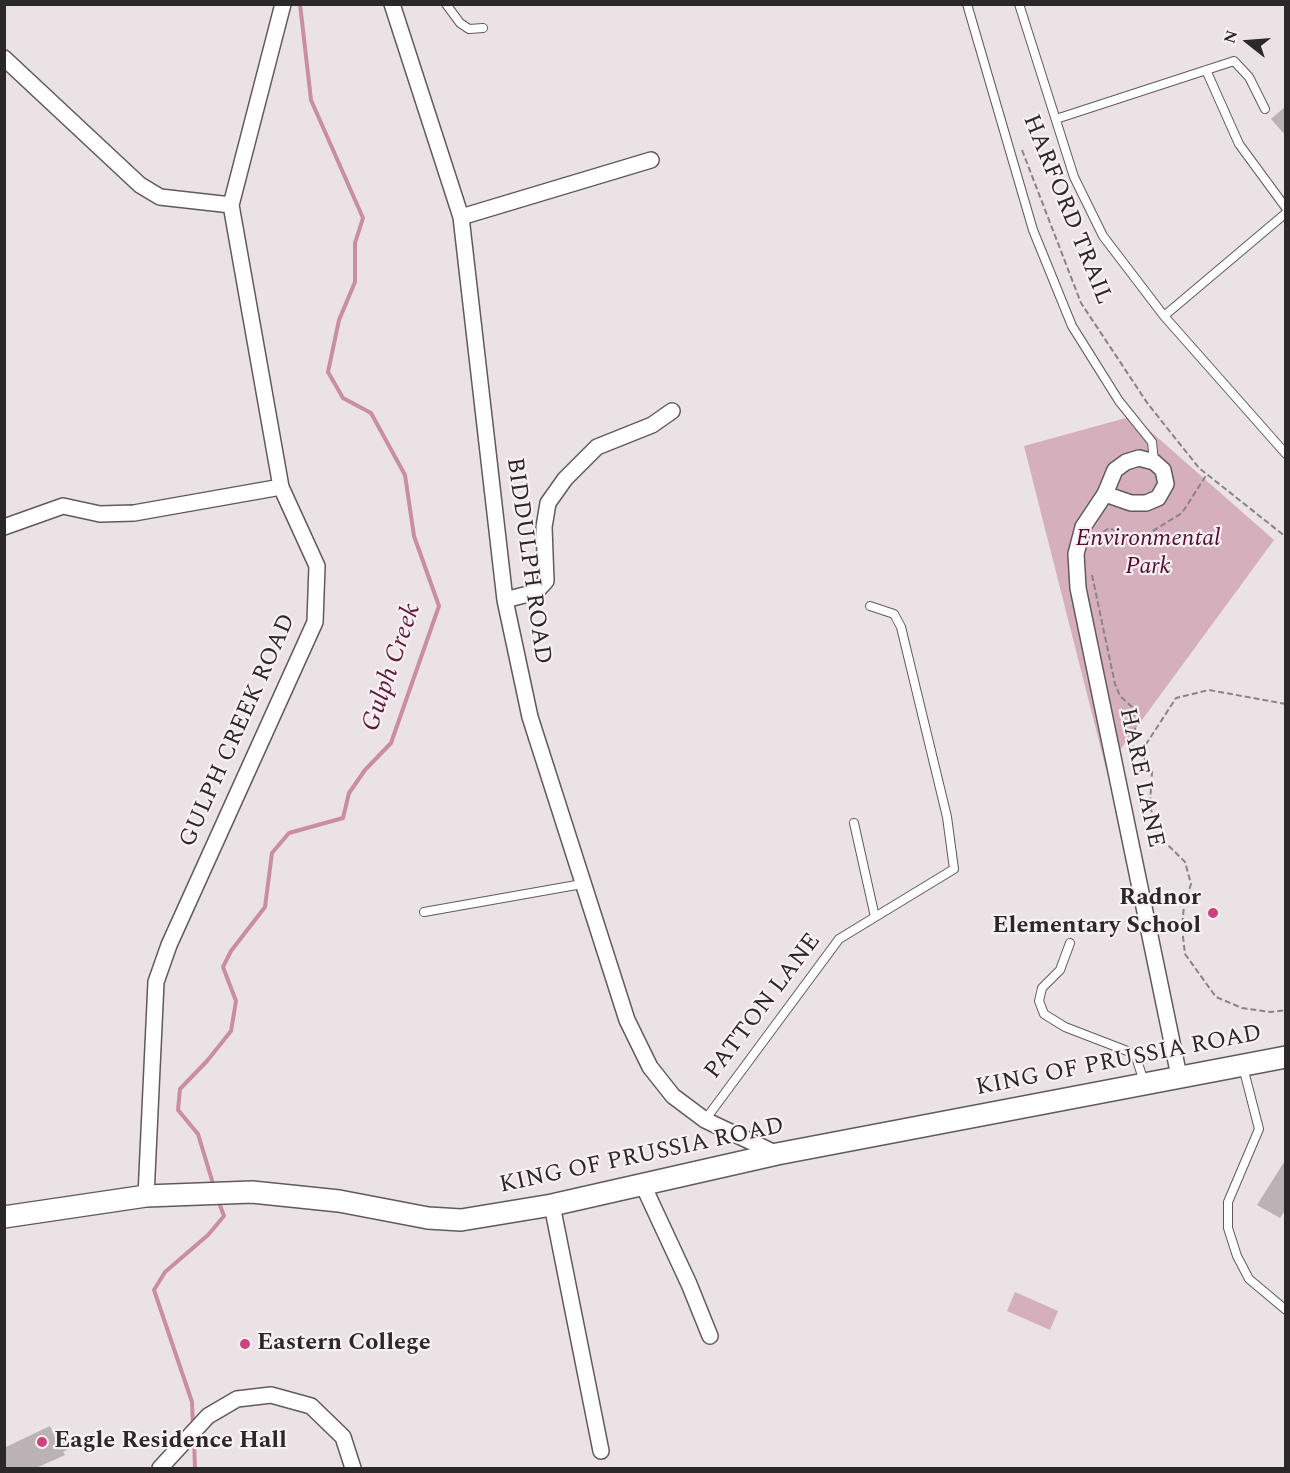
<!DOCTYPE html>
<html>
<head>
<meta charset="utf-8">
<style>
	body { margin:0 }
	#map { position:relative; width:1290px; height:1473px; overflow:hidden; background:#ebe2e5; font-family:Spectral,serif }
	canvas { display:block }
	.frame { position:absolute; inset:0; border:6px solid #2b2829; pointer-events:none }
	.north { position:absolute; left:1218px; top:12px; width:60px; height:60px; -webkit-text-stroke:4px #f8f0f2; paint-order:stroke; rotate:287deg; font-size:16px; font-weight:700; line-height:24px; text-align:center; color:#2b2829 }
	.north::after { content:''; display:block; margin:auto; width:21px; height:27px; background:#2b2829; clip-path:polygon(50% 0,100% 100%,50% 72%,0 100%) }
</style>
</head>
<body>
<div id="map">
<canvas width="1290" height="1473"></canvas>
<div class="frame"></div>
<div class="north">N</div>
</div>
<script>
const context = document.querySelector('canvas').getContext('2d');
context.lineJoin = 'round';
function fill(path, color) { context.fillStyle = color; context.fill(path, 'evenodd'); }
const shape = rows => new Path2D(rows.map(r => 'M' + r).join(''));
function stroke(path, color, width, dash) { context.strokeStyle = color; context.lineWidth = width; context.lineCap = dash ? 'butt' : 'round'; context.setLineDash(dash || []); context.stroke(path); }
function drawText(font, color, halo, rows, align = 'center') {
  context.font = font + ' Spectral,serif'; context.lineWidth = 4.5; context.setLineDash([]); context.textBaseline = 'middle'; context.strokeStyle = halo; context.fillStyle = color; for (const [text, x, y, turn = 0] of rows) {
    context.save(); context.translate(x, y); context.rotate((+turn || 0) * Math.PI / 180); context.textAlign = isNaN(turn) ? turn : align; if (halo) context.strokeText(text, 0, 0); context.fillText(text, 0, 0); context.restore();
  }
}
const green = shape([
	[1133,416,1274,540,1106,769,1024,446],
	[1015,1292,1058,1311,1050,1330,1007,1311]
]);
const stream = shape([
	[214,1187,198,1134,178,1110,180,1089,207,1061,231,1031,236,1001,223,967,231,951,265,907,272,853,289,833,343,818,349,793,365,770,391,743,439,606,414,536,405,475,371,413,343,398,328,372,339,320,355,282,355,243,363,218,311,100,300,4],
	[193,1426,192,1402,154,1290,165,1272,208,1235,224,1216,218,1200],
	[194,1439,195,1468]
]);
const building = shape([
	[1286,106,1286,136,1271,119],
	[1286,1159,1286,1209,1280,1218,1257,1205],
	[50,1426,55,1437,65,1433,71,1448,63,1452,65,1455,36,1468,4,1468,4,1448]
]);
const path = shape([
	[1022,150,1081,303,1148,404,1199,468,1286,537],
	[1096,537,1109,528,1128,536,1143,537,1182,513,1207,474],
	[1092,575,1115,684,1120,696,1132,707,1136,721,1133,749,1141,752],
	[1286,704,1209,690,1176,698,1141,752,1152,772,1150,804,1156,833,1185,862,1191,884,1184,905,1182,928,1185,954,1216,997,1242,1008,1271,1012,1286,1010]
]);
const lane = shape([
	[446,4,460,23,469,29,483,28],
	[967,4,1033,230,1072,326,1119,401,1152,442,1154,462],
	[1019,4,1074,177,1103,236,1164,316,1286,454],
	[1206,70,1239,144,1286,208],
	[1056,119,1234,61,1249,77,1265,109],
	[1164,316,1286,213],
	[854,823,875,917],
	[424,912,582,884],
	[1070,943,1060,970,1042,988,1039,1001,1044,1014,1065,1027,1135,1054,1144,1082],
	[1243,1067,1259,1129,1228,1202,1228,1228,1237,1256,1249,1279,1286,1310],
	[705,1120,839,939,954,869,947,817,901,627,894,614,870,606]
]);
const street = shape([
	[392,4,461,217,505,600,530,717,627,1020,650,1067,673,1096,705,1120,777,1154],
	[4,58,140,185,160,197,231,205],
	[461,217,651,160],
	[1105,494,1131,503,1146,503,1158,498,1166,484,1163,470,1154,462,1139,458,1126,462,1115,470,1105,494,1083,527,1076,554,1078,588,1179,1076],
	[4,527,63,506,100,514,134,513,281,487],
	[505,600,536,592,546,581,544,527,548,503,565,479,597,447,652,425,672,411],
	[643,1185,689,1284,710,1336],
	[146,1196,156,982,169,945,315,622,317,566,281,487,231,205,283,4],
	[552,1205,601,1451],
	[160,1468,208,1416,237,1399,271,1395,311,1406,343,1437,353,1468]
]);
const secondary = shape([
	[4,1217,146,1196,252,1192,339,1201,428,1218,461,1220,552,1205,777,1154,1286,1057]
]);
const markers = [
	[1213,913,6,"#ca4380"],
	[245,1344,6,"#ca4380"],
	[42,1442,6,"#ca4380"]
];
const streetNames = [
	["HARFORD TRAIL",1066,210,68],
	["BIDDULPH ROAD",527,561,82],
	["GULPH CREEK ROAD",239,731,-66],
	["HARE LANE",1140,778,78],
	["PATTON LANE",764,1007,-53],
	["KING OF PRUSSIA ROAD",1119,1062,-11],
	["KING OF PRUSSIA ROAD",642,1157,-12]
];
const parkNames = [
	["Environmental",1148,540],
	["Park",1148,568]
];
const poiNames = [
	["Radnor",1201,899,"right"],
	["Elementary School",1201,927,"right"],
	["Eastern College",257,1344],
	["Eagle Residence Hall",54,1442]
];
const waterNames = [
	["Gulph Creek",393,668,-71]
];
fill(green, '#d6afbc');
stroke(stream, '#ca8ea3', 4);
fill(building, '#bab2b4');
stroke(lane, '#615a5d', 10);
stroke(street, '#615a5d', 18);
stroke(secondary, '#615a5d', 24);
stroke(path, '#8a8486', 2, [6, 3]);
stroke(lane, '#fff', 8);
stroke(street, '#fff', 15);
stroke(secondary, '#fff', 21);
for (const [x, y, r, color] of markers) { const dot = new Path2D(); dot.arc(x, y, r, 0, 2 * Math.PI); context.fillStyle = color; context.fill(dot); stroke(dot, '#f8f0f2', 2); }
drawText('24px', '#2b2829', '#f8f0f2', streetNames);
drawText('italic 24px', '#550d30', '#f8f0f2', parkNames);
drawText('bold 24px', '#2b2829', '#f8f0f2', poiNames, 'left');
drawText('italic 26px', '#611a3a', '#f8f0f2', waterNames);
</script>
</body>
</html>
